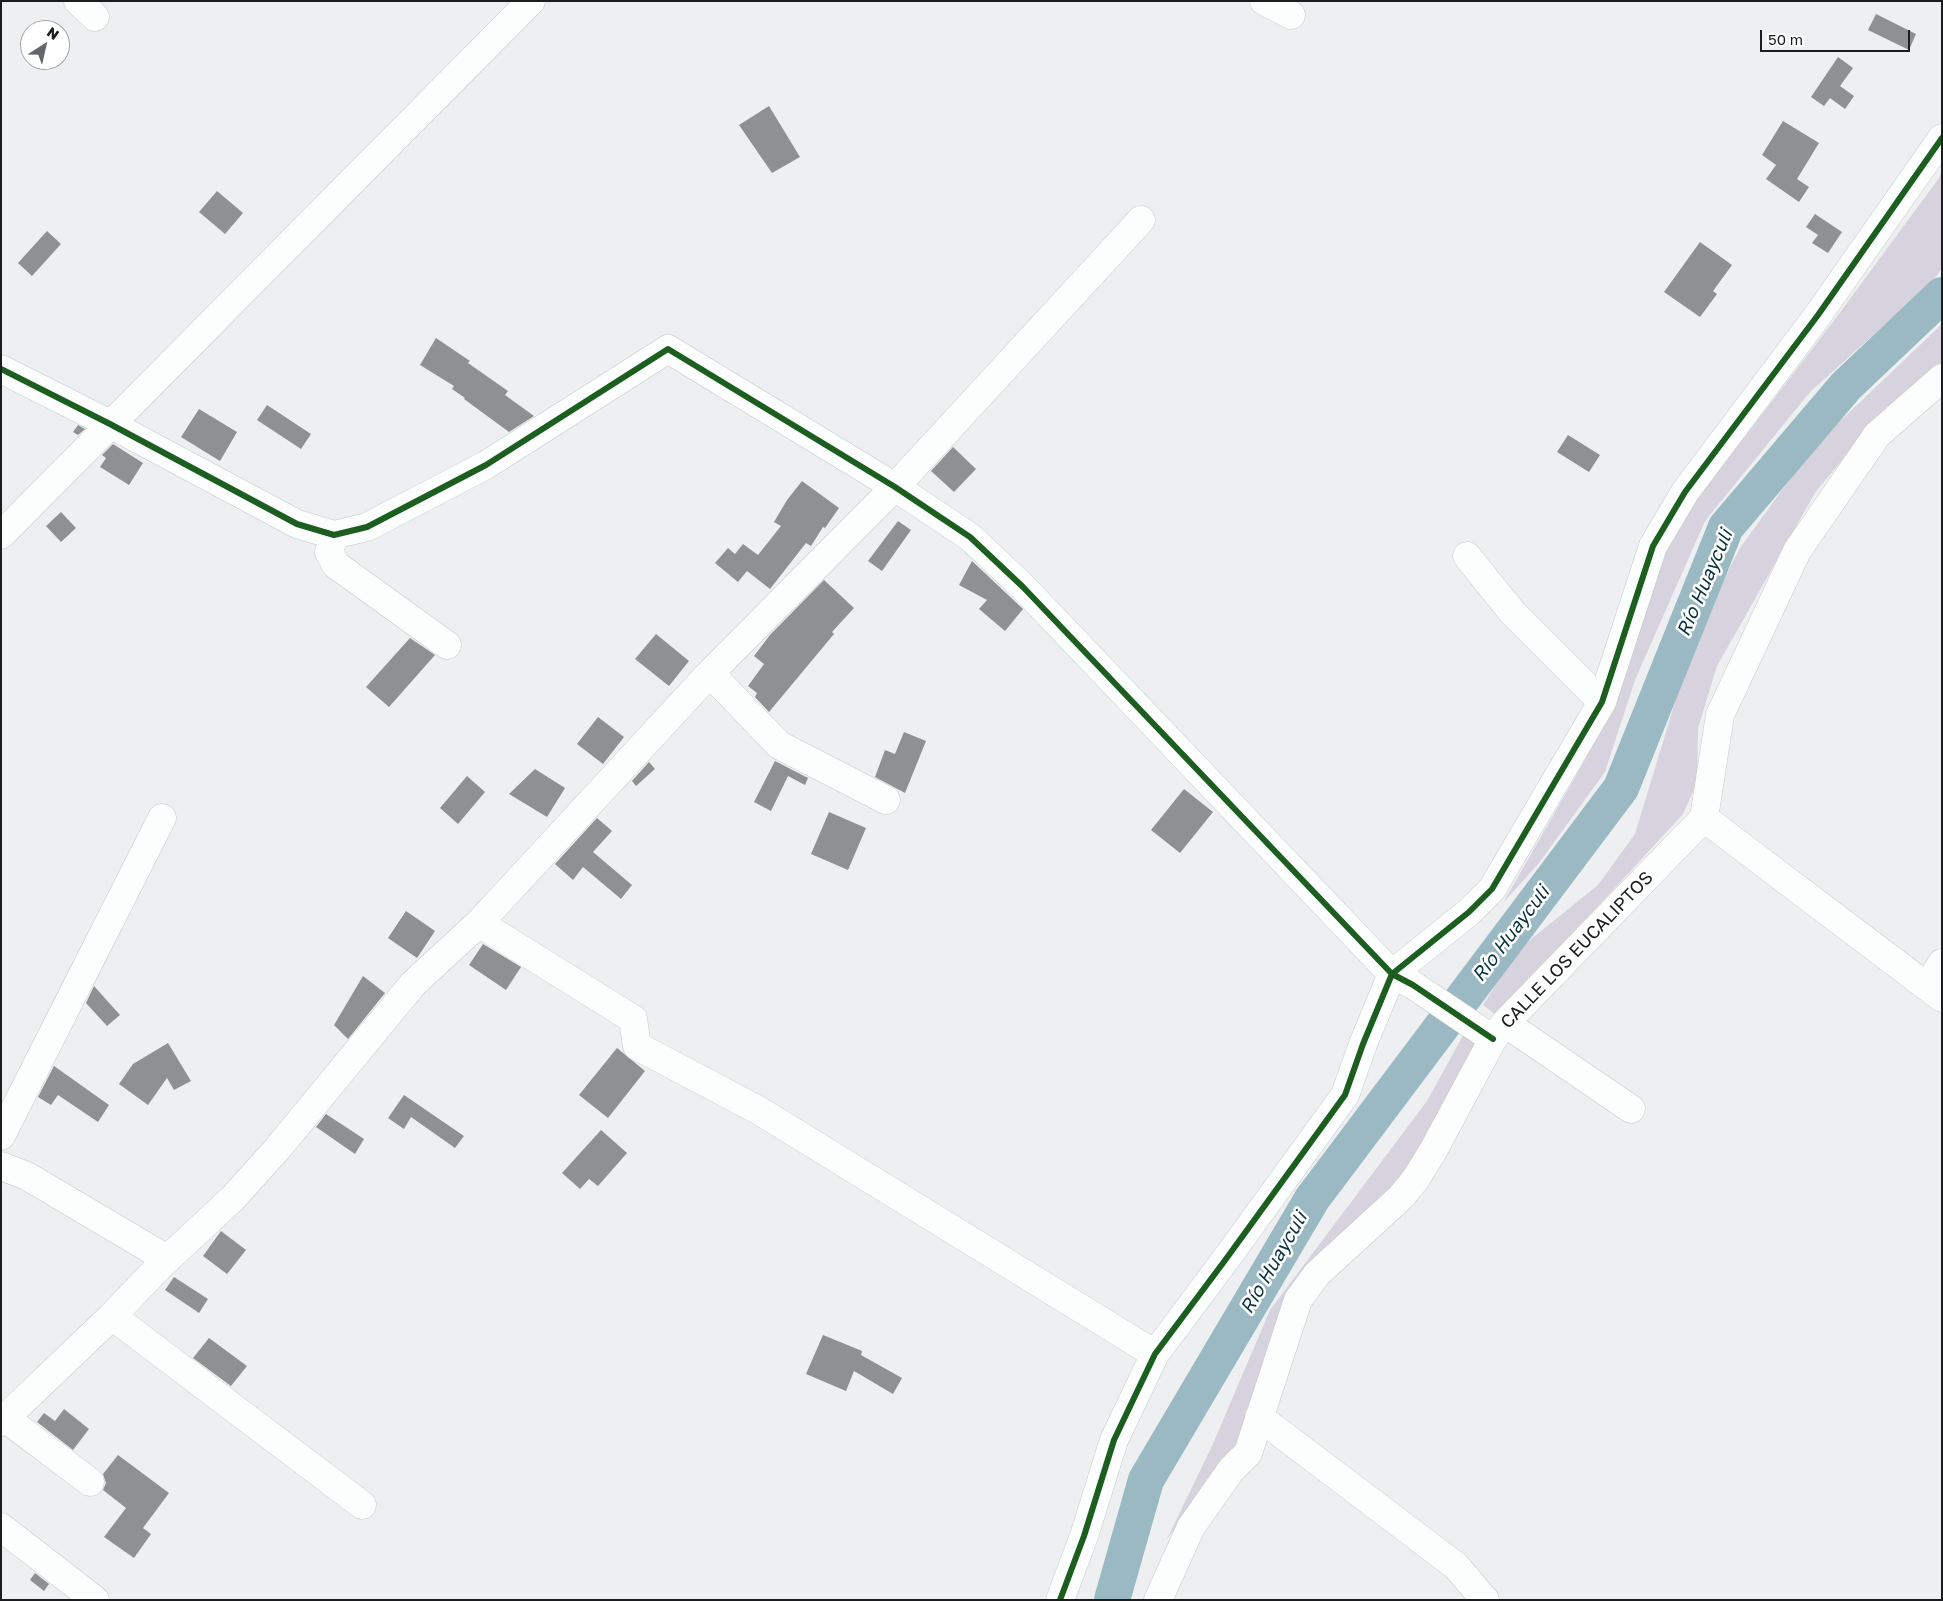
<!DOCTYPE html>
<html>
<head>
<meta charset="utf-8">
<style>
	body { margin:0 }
	#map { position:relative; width:1943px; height:1601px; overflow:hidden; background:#edeff1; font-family:"Golos Text",sans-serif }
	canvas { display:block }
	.frame { position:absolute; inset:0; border:2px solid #1b1c1d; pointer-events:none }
	.north { position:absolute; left:20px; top:20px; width:50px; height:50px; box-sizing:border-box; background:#fff; border:1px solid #a4a4a5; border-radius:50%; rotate:35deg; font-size:14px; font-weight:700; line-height:20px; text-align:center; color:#1b1c1d }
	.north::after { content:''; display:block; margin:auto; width:18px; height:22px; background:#646667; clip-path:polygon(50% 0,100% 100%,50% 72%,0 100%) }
	.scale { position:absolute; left:1760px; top:30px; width:150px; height:22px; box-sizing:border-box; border:2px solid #1b1c1d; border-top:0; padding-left:6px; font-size:15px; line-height:18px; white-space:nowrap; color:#1b1c1d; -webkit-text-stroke:4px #fff; paint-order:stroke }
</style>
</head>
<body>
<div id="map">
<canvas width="1943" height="1601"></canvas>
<div class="frame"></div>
<div class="north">N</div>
<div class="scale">50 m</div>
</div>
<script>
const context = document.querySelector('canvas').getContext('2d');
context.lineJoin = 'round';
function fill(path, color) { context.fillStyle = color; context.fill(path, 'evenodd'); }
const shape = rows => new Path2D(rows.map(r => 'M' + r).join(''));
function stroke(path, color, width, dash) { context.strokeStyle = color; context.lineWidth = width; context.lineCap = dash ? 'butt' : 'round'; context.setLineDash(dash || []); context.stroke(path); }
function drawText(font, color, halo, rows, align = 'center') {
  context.font = font + ' "Golos Text",sans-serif'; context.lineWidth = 5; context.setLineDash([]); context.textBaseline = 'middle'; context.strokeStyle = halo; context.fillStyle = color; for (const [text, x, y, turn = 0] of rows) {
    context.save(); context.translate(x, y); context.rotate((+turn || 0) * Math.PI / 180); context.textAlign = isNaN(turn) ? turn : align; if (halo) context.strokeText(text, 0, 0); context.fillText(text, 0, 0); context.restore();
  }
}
const green = shape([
	[1942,171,1942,268,1933,281,1810,392,1705,521,1635,680,1605,772,1539,863,1503,903,1585,760,1630,659,1666,552,1694,503,1839,314,1939,178],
	[1942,324,1942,363,1876,420,1816,491,1717,666,1698,728,1697,783,1683,814,1497,1016,1483,1005,1519,949,1598,885,1635,834,1696,633,1740,548,1814,446],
	[1465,1032,1476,1042,1407,1175,1318,1262,1237,1447,1167,1539,1212,1446,1270,1310,1427,1101]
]);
const canal = shape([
	[1934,303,1942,304]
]);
const river = shape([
	[1112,1600,1146,1480,1312,1199,1621,788,1726,527,1846,386,1942,295]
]);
const building = shape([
	[1876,14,1916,34,1909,50,1868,30],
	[1838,57,1853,68,1840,86,1854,96,1845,109,1830,98,1824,106,1811,97],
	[769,106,800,157,772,173,739,125],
	[1783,121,1819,143,1797,179,1809,187,1799,202,1766,179,1776,165,1762,155],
	[217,191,243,213,225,234,199,212],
	[1815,214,1842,232,1828,253,1812,243,1818,235,1806,227],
	[47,231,61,244,32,276,18,263],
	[1700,242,1732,265,1713,291,1717,294,1700,317,1664,292],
	[436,338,470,361,468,363,508,391,505,395,534,416,509,432,464,399,465,398,452,389,454,386,420,365],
	[267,405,311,434,301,449,257,420],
	[199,409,237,432,220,461,181,437],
	[78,425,85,429,78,435,73,432],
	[1568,435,1600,455,1589,472,1557,452],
	[113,444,143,463,129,485,100,467,106,458,102,455],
	[953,447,976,469,954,492,931,471],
	[802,481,839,508,825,528,823,527,811,546,806,543,770,589,747,571,738,582,715,563,728,548,735,554,743,544,758,555,781,526,774,522,787,500],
	[61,512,76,528,61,542,46,526],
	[898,521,911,530,882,571,868,561],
	[972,561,1023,609,1005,631,979,609,987,600,959,585],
	[824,580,854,608,832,632,834,634,769,712,755,697,757,693,748,686,764,664,754,656,770,635],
	[656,634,689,661,669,686,635,659],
	[410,638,435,655,389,707,366,687],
	[598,717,624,737,603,764,577,744],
	[904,732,926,741,905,793,875,777,885,750,895,754],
	[775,761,808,778,805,785,788,776,771,811,754,802],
	[649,762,655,769,636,786,632,781],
	[535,769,565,788,547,817,509,794],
	[467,776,485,792,458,824,440,808],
	[1184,789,1213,812,1180,853,1151,830],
	[829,812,866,828,848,870,811,854],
	[597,818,612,831,593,852,632,885,621,899,583,867,573,880,555,864],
	[406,911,435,931,417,958,388,938],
	[483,944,521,967,506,990,469,965],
	[363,976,385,993,348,1039,334,1025],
	[94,986,120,1015,107,1026,86,1003],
	[168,1043,191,1081,174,1090,167,1078,148,1105,119,1084,133,1064],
	[617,1048,645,1071,608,1118,579,1095],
	[54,1066,109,1105,98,1122,58,1095,51,1105,38,1097],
	[404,1095,464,1136,455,1148,411,1117,404,1129,388,1118],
	[326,1114,364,1139,355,1154,316,1127],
	[601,1130,627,1153,598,1186,589,1179,580,1189,562,1173],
	[221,1231,246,1250,227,1274,203,1256],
	[174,1277,208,1299,199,1313,165,1290],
	[823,1335,862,1351,861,1355,902,1378,893,1394,854,1371,846,1391,806,1374],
	[209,1338,247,1366,231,1386,193,1358],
	[64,1409,89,1429,73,1450,37,1422,44,1413,55,1421],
	[118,1455,169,1493,143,1528,151,1534,134,1558,104,1537,126,1508,103,1490,106,1483,103,1474],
	[35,1573,49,1584,44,1591,30,1580]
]);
const minor = shape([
	[78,1,95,17],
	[1264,1,1291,15],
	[1,369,110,424,297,524,334,535,367,527,486,465,668,349,895,487,970,537,1023,587,1392,974,1413,985,1493,1039],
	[1,535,531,1],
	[334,535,329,552,336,565,447,645],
	[1467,556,1512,612,1602,702],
	[710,673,779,745,886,800],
	[1704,818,1942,998],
	[479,923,633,1019,637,1046,758,1110,1155,1354],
	[1927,987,1942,963],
	[1505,1023,1631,1109],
	[1,1136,162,818],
	[1,1166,27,1176,167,1259],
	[112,1316,362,1505],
	[1259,1417,1456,1566,1485,1600],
	[5,1418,90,1482],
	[1,1422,112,1316,161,1265,233,1198,278,1148,413,984,479,923,710,673,895,487,1141,220],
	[1,1527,95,1600],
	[1060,1600,1084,1536,1114,1440,1155,1354,1226,1259,1345,1095,1363,1044,1392,974,1469,912,1492,889,1602,702,1653,546,1685,492,1818,315,1942,138],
	[1158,1600,1191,1527,1231,1470,1248,1453,1298,1300,1317,1274,1401,1197,1415,1180,1433,1151,1493,1039,1505,1023,1704,818,1720,715,1797,551,1877,435,1942,378]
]);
const cycleway = shape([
	[1,369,110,424,297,524,334,535,367,527,486,465,668,349,895,487,970,537,1023,587,1392,974,1413,985,1493,1039],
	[1060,1600,1084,1536,1114,1440,1155,1354,1226,1259,1345,1095,1363,1044,1392,974,1469,912,1492,889,1602,702,1653,546,1685,492,1818,315,1942,138]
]);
const streetNames = [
	["CALLE LOS EUCALIPTOS",1577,950,-46]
];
const waterNames = [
	["Río Huayculi",1705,583,-67],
	["Río Huayculi",1511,934,-53],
	["Río Huayculi",1274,1263,-60]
];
fill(green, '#d6d2de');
stroke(canal, '#9ab9c3', 21);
stroke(river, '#9ab9c3', 36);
fill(building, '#8f9091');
stroke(minor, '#c9c9cb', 29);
stroke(minor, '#fcfdfd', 28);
stroke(cycleway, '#1b5e20', 6);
drawText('18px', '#1b1c1d', '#fff', streetNames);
drawText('italic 19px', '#08323d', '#fff', waterNames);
</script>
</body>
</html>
